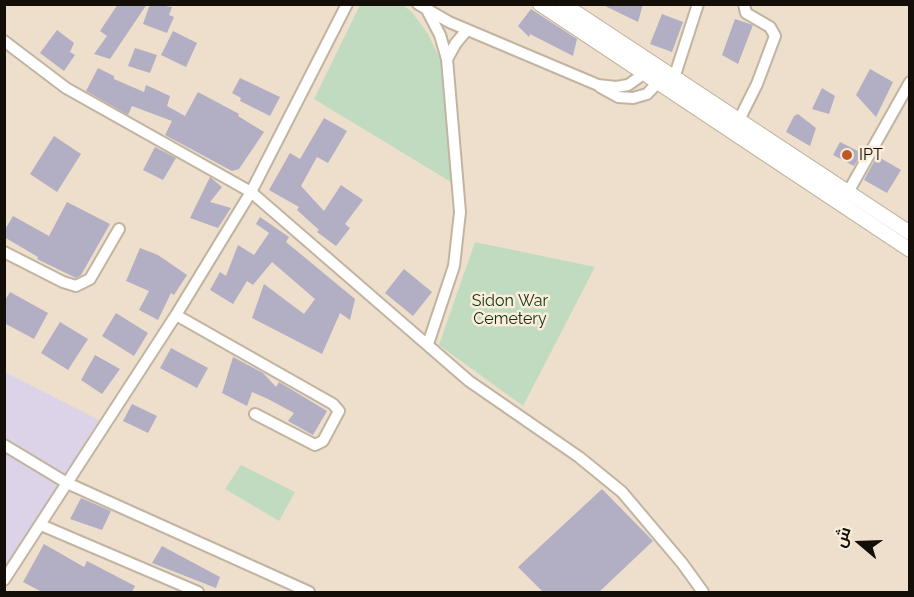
<!DOCTYPE html>
<html>
<head>
<meta charset="utf-8">
<style>
	body { margin:0 }
	#map { position:relative; width:914px; height:597px; overflow:hidden; background:#eedfcc; font-family:Raleway,Cairo,sans-serif }
	canvas { display:block }
	.frame { position:absolute; inset:0; border:6px solid #130e08; pointer-events:none }
	.north { position:absolute; left:830px; top:513px; width:60px; height:60px; -webkit-text-stroke:4px #fbedd9; paint-order:stroke; rotate:289deg; font-size:16px; font-weight:700; line-height:24px; text-align:center; color:#130e08 }
	.north::after { content:''; display:block; margin:auto; width:21px; height:27px; background:#130e08; clip-path:polygon(50% 0,100% 100%,50% 72%,0 100%) }
</style>
</head>
<body>
<div id="map">
<canvas width="914" height="597"></canvas>
<div class="frame"></div>
<div class="north">ش</div>
</div>
<script>
const context = document.querySelector('canvas').getContext('2d');
context.lineJoin = 'round';
function fill(path, color) { context.fillStyle = color; context.fill(path, 'evenodd'); }
const shape = rows => new Path2D(rows.map(r => 'M' + r).join(''));
function stroke(path, color, width, dash) { context.strokeStyle = color; context.lineWidth = width; context.lineCap = dash ? 'butt' : 'round'; context.setLineDash(dash || []); context.stroke(path); }
function drawText(font, color, halo, rows, align = 'center') {
  context.font = font + ' Raleway,sans-serif'; context.lineWidth = 5; context.setLineDash([]); context.textBaseline = 'middle'; context.strokeStyle = halo; context.fillStyle = color; for (const [text, x, y, turn = 0] of rows) {
    context.save(); context.translate(x, y); context.rotate((+turn || 0) * Math.PI / 180); context.textAlign = isNaN(turn) ? turn : align; if (halo) context.strokeText(text, 0, 0); context.fillText(text, 0, 0); context.restore();
  }
}
const commercial = shape([
	[5,372,99,420,5,576]
]);
const green = shape([
	[360,5,402,5,411,11,428,34,442,63,451,182,314,99],
	[475,242,595,267,523,406,439,345],
	[241,465,295,492,279,521,225,489]
]);
const building = shape([
	[118,4,147,4,110,59,94,54,107,36,100,31],
	[150,4,172,7,169,15,174,17,167,33,143,24],
	[601,4,643,4,638,22],
	[531,9,577,39,573,56,530,34,529,37,518,26],
	[662,14,683,22,672,52,650,44],
	[735,19,753,25,738,64,722,55],
	[57,30,74,43,70,52,75,55,64,71,40,53],
	[173,31,197,43,186,67,161,55],
	[135,48,157,55,150,73,128,66],
	[98,68,114,76,114,79,144,92,146,85,170,96,167,106,185,116,198,92,239,114,238,116,264,132,239,169,232,171,165,135,172,121,132,106,128,115,86,91],
	[870,69,893,82,876,117,856,95],
	[240,78,280,97,270,116,240,101,241,98,232,93],
	[822,88,835,96,829,114,812,109],
	[798,114,816,128,810,146,786,132,794,116],
	[324,118,347,131,328,163,317,157,301,186,324,211,341,185,363,200,345,224,350,228,336,246,317,232,319,230,297,210,299,207,269,190,290,153,300,159],
	[54,136,81,154,57,192,30,174],
	[840,142,862,153,854,166,833,155],
	[155,147,176,158,163,180,143,170],
	[877,156,901,170,887,193,864,180],
	[210,177,222,187,210,202,231,208,218,228,190,218],
	[67,202,110,224,81,275,76,278,37,259,38,257,4,237,4,231,13,216,49,236],
	[260,217,289,237,286,242,355,299,350,320,340,313,322,354,252,318,264,284,304,314,315,299,272,262,253,285,247,281,233,304,210,290,220,272,226,276,238,245,254,255,269,233,256,224],
	[140,248,158,255,187,275,174,295,171,293,158,320,139,310,149,291,126,281],
	[404,269,432,292,413,316,385,293],
	[10,292,48,313,34,339,4,323,4,302],
	[116,313,148,333,134,356,102,336],
	[60,322,88,339,68,370,41,353],
	[171,348,208,368,197,388,160,368],
	[95,355,120,369,102,394,81,380],
	[233,357,263,373,276,387,279,382,327,411,313,435,288,421,294,413,268,399,252,392,247,406,222,393],
	[132,404,157,416,148,433,123,421],
	[602,489,653,541,599,592,543,592,518,567],
	[81,498,111,511,102,530,70,519],
	[44,544,84,567,87,561,135,586,132,592,42,592,23,582],
	[162,546,220,577,216,588,152,563]
]);
const minor = shape([
	[418,4,449,22,598,85,616,87,628,85,638,78,646,66],
	[4,41,66,88,251,192,469,381,579,457,622,492,682,563,703,592],
	[447,59,456,43,467,30],
	[674,78,698,4],
	[600,87,618,97,633,98,647,94,662,78],
	[739,120,757,84,775,36,770,27,746,13,744,4],
	[847,194,910,82],
	[4,252,63,282,76,286,90,279,119,229],
	[176,315,333,404,339,411,323,441,315,445,255,414],
	[428,344,454,266,460,212,447,59,440,35,428,12],
	[4,445,67,483,309,592],
	[41,525,198,592],
	[4,580,176,315,251,192,347,4]
]);
const major = shape([
	[540,4,910,250],
	[563,4,910,233]
]);
const markers = [
	[847,155,6,"#be5926"]
];
const poiNames = [
	["IPT",859,155]
];
const parkNames = [
	["Sidon War",510,301],
	["Cemetery",510,319]
];
fill(commercial, '#dcd3e9');
fill(green, '#c1dbc1');
fill(building, '#b2aec3');
stroke(minor, '#c1b4a1', 14);
stroke(major, '#c1b4a1', 16);
stroke(minor, '#fff', 10);
stroke(major, '#fff', 14);
for (const [x, y, r, color] of markers) { const dot = new Path2D(); dot.arc(x, y, r, 0, 2 * Math.PI); context.fillStyle = color; context.fill(dot); stroke(dot, '#fbedd9', 2); }
drawText('16px', '#130e08', '#fbedd9', poiNames, 'left');
drawText('16px', '#08350f', '#fbedd9', parkNames);
</script>
</body>
</html>
